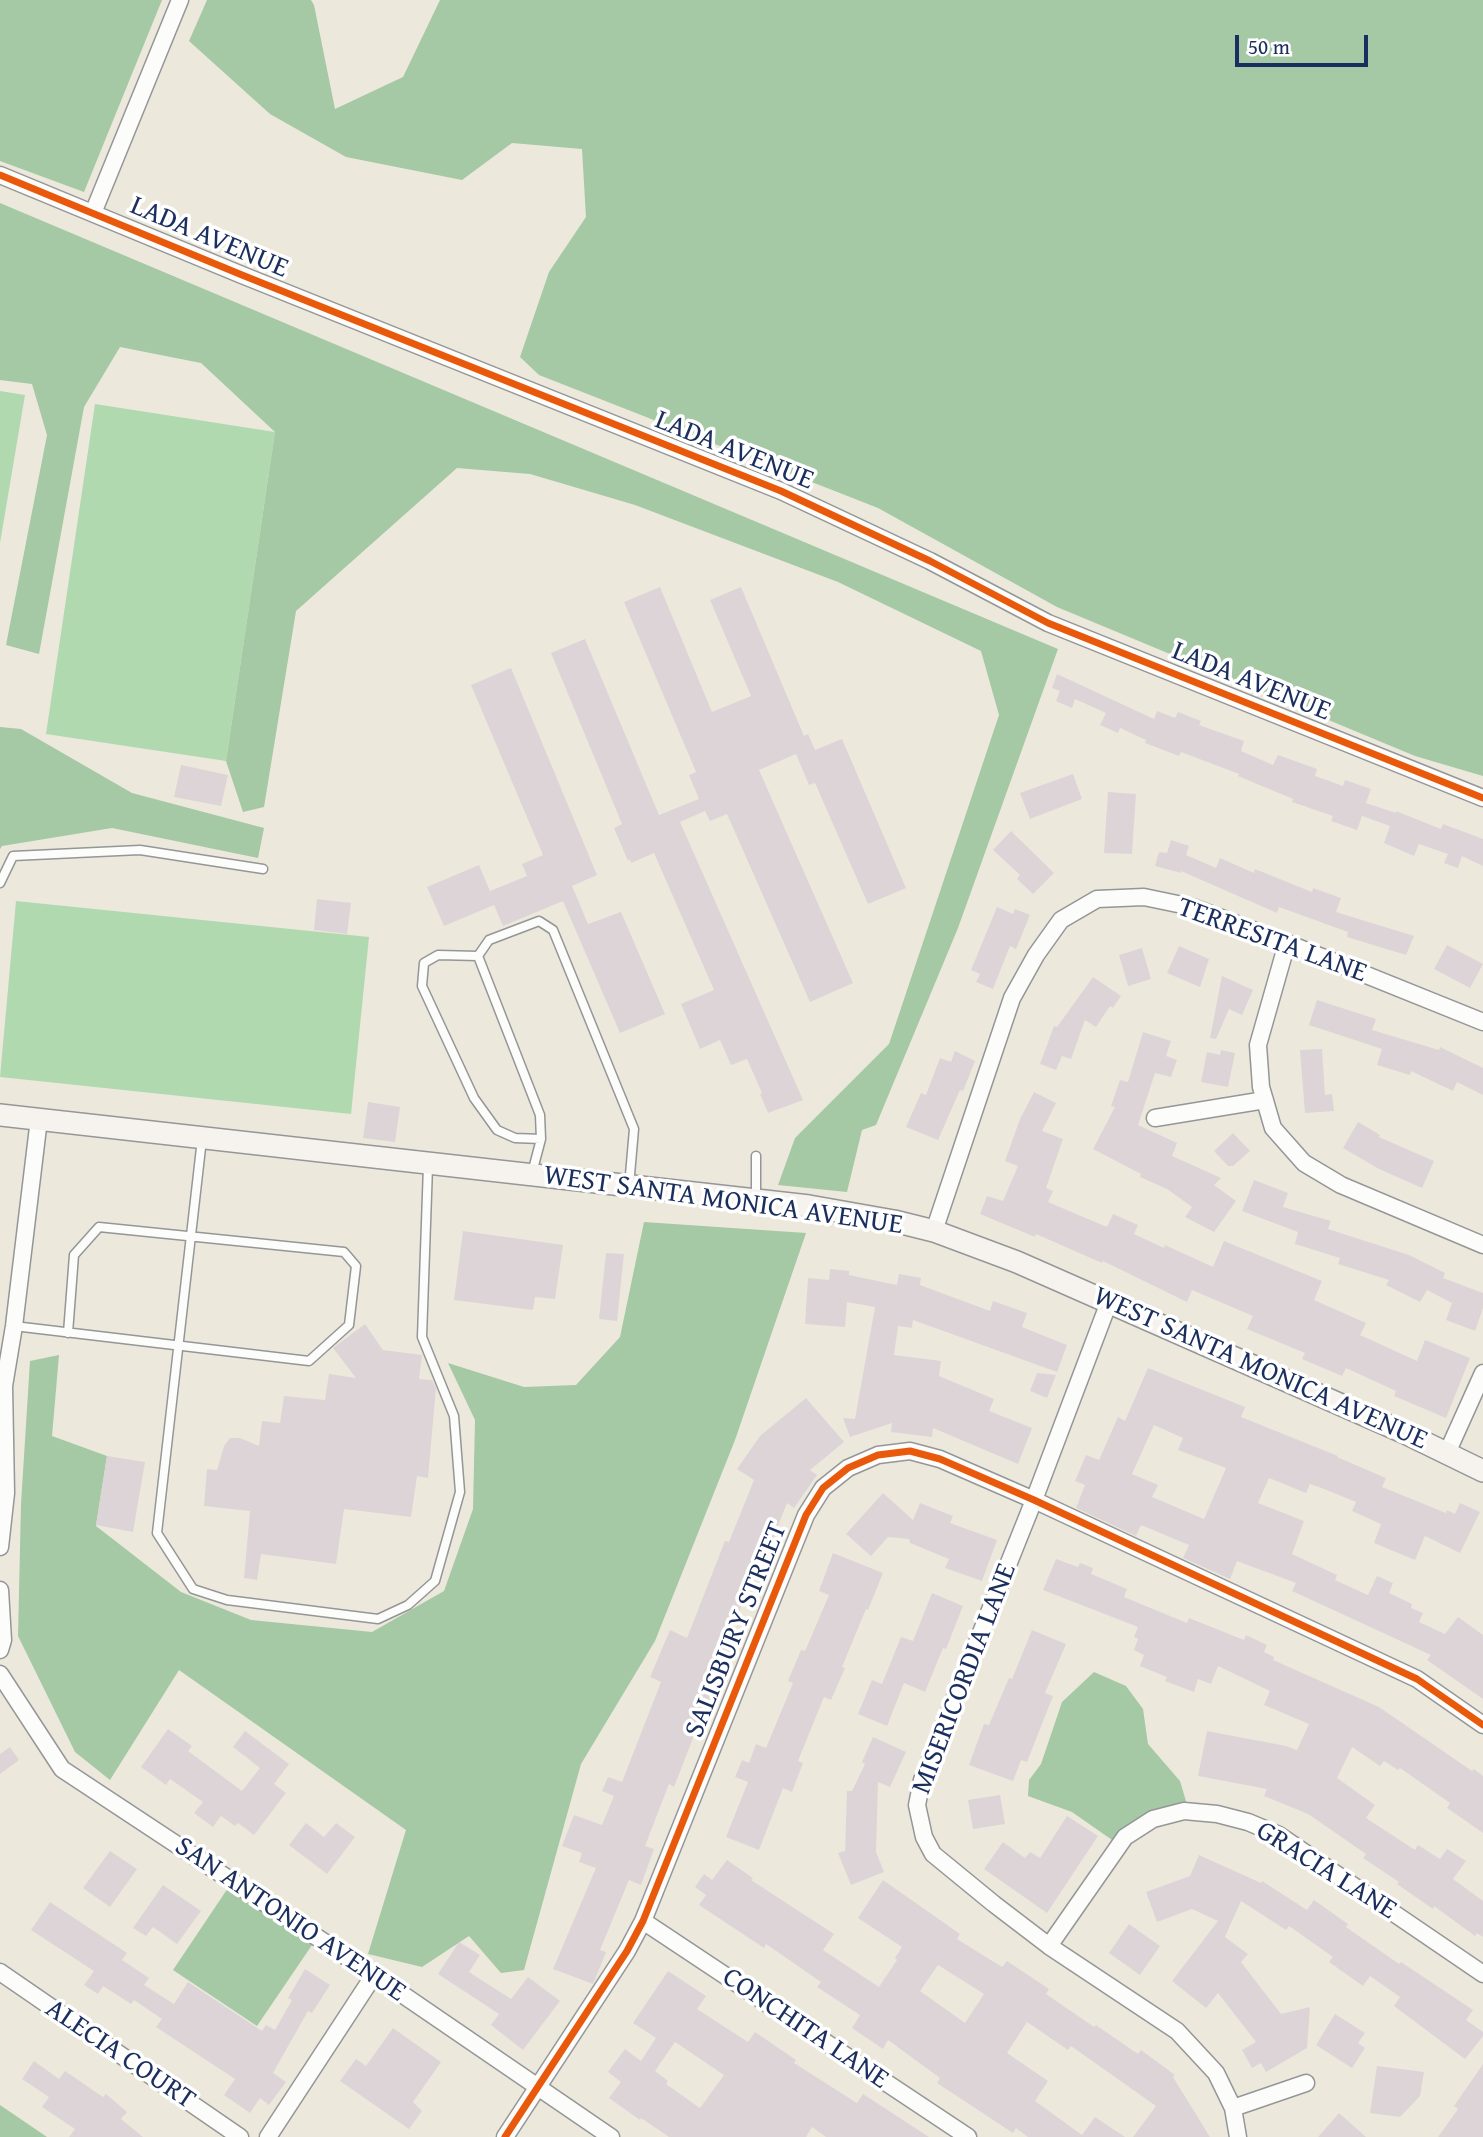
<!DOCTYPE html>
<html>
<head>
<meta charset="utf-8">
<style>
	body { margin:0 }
	#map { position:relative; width:1483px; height:2137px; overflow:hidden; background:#ede8dc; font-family:"Gentium Book Plus",serif }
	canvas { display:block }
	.scale { position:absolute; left:1235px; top:35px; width:133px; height:32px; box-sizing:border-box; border:4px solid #1b2f5e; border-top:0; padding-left:9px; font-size:21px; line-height:24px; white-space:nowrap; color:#1b2f5e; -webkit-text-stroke:5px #fff; paint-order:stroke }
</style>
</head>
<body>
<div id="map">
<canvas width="1483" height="2137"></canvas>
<div class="scale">50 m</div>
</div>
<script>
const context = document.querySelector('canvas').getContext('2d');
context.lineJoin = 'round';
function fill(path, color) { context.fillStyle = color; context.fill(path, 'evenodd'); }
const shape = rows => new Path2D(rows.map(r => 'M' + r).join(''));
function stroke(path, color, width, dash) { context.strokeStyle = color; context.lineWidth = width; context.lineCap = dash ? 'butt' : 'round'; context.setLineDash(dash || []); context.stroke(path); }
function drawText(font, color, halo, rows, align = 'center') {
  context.font = font + ' "Gentium Book Plus",serif'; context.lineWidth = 7; context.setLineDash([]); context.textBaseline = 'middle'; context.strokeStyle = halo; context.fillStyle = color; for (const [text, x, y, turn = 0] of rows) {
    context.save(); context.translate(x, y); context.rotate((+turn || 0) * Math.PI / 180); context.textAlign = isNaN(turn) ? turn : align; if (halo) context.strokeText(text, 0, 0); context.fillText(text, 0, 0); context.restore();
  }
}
const green = shape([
	[0,391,25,395,0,543],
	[95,404,275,432,226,761,46,734],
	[16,901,369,937,351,1114,0,1077]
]);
const forest = shape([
	[0,0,162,0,84,192,0,161],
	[207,0,311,0,314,5,335,109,403,77,440,0,1483,0,1483,776,1415,756,1057,607,878,508,539,375,520,357,549,272,586,217,582,149,512,143,462,180,346,157,270,114,189,41],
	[0,203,1058,649,958,928,876,1125,862,1130,847,1192,778,1185,795,1138,889,1044,999,715,981,651,838,582,635,505,530,474,457,468,296,611,264,807,243,812,226,761,275,432,201,363,120,347,84,407,39,654,6,645,47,435,32,384,0,380],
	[0,727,21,729,132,793,264,828,258,858,112,828,2,846,0,849],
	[644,1222,806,1233,735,1440,655,1641,581,1764,524,1970,501,1973,469,1936,422,1967,368,1954,406,1830,179,1670,110,1780,75,1752,18,1636,21,1504,30,1361,59,1355,52,1436,107,1456,96,1526,181,1592,251,1620,372,1632,444,1591,473,1509,475,1420,448,1363,524,1387,576,1385,620,1337],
	[1094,1672,1126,1686,1143,1709,1148,1744,1180,1781,1188,1808,1115,1842,1072,1812,1028,1796,1029,1780,1041,1764,1062,1702],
	[228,1888,312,1945,257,2026,173,1970],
	[0,2105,47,2137,0,2137]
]);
const building = shape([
	[660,587,712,712,751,696,710,600,741,587,804,736,808,734,815,750,842,739,906,888,868,904,815,783,809,785,796,754,759,770,853,983,810,1002,727,814,710,821,705,811,680,822,803,1100,768,1113,760,1094,762,1093,747,1059,731,1065,720,1040,700,1049,681,1004,714,990,654,853,631,863,630,859,628,861,614,828,622,824,551,653,585,639,659,815,699,799,689,775,696,772,624,602],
	[511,668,597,875,572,886,588,924,621,912,665,1014,620,1033,563,901,503,926,494,905,444,926,427,887,479,865,490,891,527,876,522,864,543,855,471,685],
	[1057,674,1154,719,1157,711,1175,718,1178,712,1201,721,1199,725,1244,741,1241,751,1273,765,1278,755,1317,769,1315,776,1343,786,1345,780,1371,789,1366,803,1396,813,1396,811,1441,829,1443,824,1483,839,1483,866,1462,856,1458,868,1444,863,1448,854,1419,844,1414,856,1384,843,1390,826,1362,816,1357,830,1331,821,1333,816,1292,802,1293,799,1238,776,1239,774,1181,752,1179,756,1145,743,1146,740,1120,728,1118,733,1100,725,1106,713,1075,699,1072,708,1056,701,1060,691,1052,688],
	[181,765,228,775,221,806,174,797],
	[1073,774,1082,799,1030,819,1020,793],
	[1108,792,1136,794,1132,854,1104,853],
	[1011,831,1054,873,1033,894,1017,879,1020,875,993,850],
	[1171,840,1189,846,1186,855,1216,868,1220,858,1254,873,1255,869,1312,892,1313,888,1341,898,1336,912,1414,936,1406,955,1347,937,1348,932,1279,907,1277,913,1181,871,1181,873,1155,866,1159,852,1167,853],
	[317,899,351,903,347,934,314,930],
	[997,907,1013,914,1015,909,1030,915,1016,949,1010,946,993,989,976,982,980,974,971,970],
	[1447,945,1483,964,1470,988,1434,969],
	[1179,946,1209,959,1200,987,1167,973],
	[1142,948,1151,979,1128,986,1119,955],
	[1222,976,1253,990,1242,1015,1229,1009,1216,1039,1210,1038],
	[1093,977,1121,996,1113,1008,1110,1006,1096,1027,1085,1020,1071,1059,1062,1056,1056,1070,1040,1064,1054,1026,1057,1027],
	[1317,1000,1376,1019,1372,1030,1439,1050,1440,1047,1483,1068,1483,1095,1457,1082,1453,1091,1411,1071,1410,1075,1377,1065,1382,1049,1309,1025],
	[1143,1032,1171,1041,1166,1056,1177,1060,1171,1077,1155,1073,1138,1125,1177,1143,1172,1156,1221,1178,1214,1185,1236,1201,1214,1232,1185,1217,1192,1207,1167,1189,1140,1177,1141,1174,1093,1149,1115,1107,1111,1106,1120,1080,1128,1082],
	[1322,1049,1325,1095,1332,1094,1334,1111,1305,1113,1300,1050],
	[1221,1050,1235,1053,1228,1087,1201,1082,1207,1052,1220,1055],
	[955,1051,975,1061,963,1091,960,1090,938,1140,906,1127,921,1093,926,1095,940,1058,951,1062],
	[1034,1092,1056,1103,1042,1131,1063,1139,1046,1188,1053,1191,1048,1202,1107,1227,1113,1214,1138,1225,1134,1234,1164,1248,1165,1245,1213,1267,1224,1241,1322,1281,1314,1300,1366,1323,1360,1335,1417,1361,1425,1340,1470,1358,1446,1418,1394,1396,1396,1391,1346,1368,1342,1376,1302,1359,1305,1353,1247,1329,1253,1316,1192,1290,1187,1302,1103,1261,1102,1263,1036,1234,1035,1237,980,1214,987,1196,1003,1201,1018,1166,1005,1161,1020,1119],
	[368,1102,400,1107,395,1142,363,1138],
	[1358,1122,1380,1135,1379,1137,1434,1161,1422,1188,1379,1169,1343,1148],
	[1233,1133,1250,1151,1233,1166,1228,1166,1214,1151],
	[1254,1180,1288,1193,1283,1207,1331,1221,1328,1229,1409,1255,1445,1273,1443,1278,1483,1293,1483,1308,1475,1331,1446,1320,1452,1303,1427,1290,1420,1302,1386,1285,1389,1280,1338,1264,1340,1258,1295,1244,1298,1232,1242,1211],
	[463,1231,563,1245,555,1299,535,1297,533,1310,454,1300],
	[606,1253,624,1254,617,1321,599,1319],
	[830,1269,849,1271,849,1275,897,1285,899,1274,921,1278,920,1285,990,1311,993,1301,1027,1313,1022,1327,1067,1345,1057,1372,913,1320,912,1328,898,1326,894,1355,941,1361,939,1376,994,1399,989,1411,1032,1428,1018,1464,933,1428,932,1437,891,1432,892,1423,850,1437,843,1418,855,1419,875,1307,847,1302,845,1327,805,1324,808,1278,829,1280],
	[365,1324,383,1350,422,1355,419,1379,432,1380,436,1388,428,1478,417,1476,411,1517,344,1509,336,1564,261,1554,257,1580,244,1578,250,1511,204,1506,207,1469,217,1470,224,1446,230,1438,240,1438,259,1446,262,1421,280,1423,284,1396,325,1400,329,1374,356,1378,333,1348],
	[1148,1368,1245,1407,1241,1417,1338,1456,1337,1457,1386,1478,1382,1487,1446,1513,1447,1510,1455,1514,1460,1503,1480,1512,1460,1553,1425,1536,1415,1560,1374,1543,1381,1524,1352,1511,1356,1502,1324,1489,1310,1484,1306,1493,1269,1478,1258,1503,1304,1521,1292,1554,1337,1575,1335,1580,1368,1595,1377,1576,1393,1583,1389,1593,1412,1604,1411,1608,1423,1613,1419,1622,1445,1634,1458,1617,1483,1635,1483,1699,1427,1660,1431,1655,1292,1591,1296,1583,1237,1561,1230,1579,1183,1558,1189,1545,1141,1525,1136,1536,1076,1508,1085,1485,1075,1481,1086,1455,1099,1460,1118,1417,1125,1421],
	[1154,1425,1183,1438,1178,1450,1226,1468,1204,1519,1152,1497,1158,1485,1132,1474],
	[1037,1373,1056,1375,1047,1398,1030,1391],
	[806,1398,844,1442,810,1470,817,1475,794,1508,787,1503,771,1543,767,1541,717,1668,730,1674,716,1706,707,1702,674,1787,669,1784,645,1846,654,1849,641,1885,629,1880,600,1950,606,1952,594,1982,593,1984,553,1969,596,1868,579,1862,582,1853,562,1846,574,1815,602,1825,614,1796,602,1791,608,1777,622,1782,661,1682,650,1677,670,1630,687,1638,725,1541,729,1542,754,1480,737,1469,760,1436],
	[107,1456,145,1462,133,1532,96,1525],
	[883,1493,913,1520,920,1503,953,1516,950,1523,997,1540,982,1581,945,1568,949,1559,910,1543,909,1539,888,1537,871,1556,846,1534],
	[833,1553,883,1573,868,1610,866,1609,842,1667,845,1668,831,1700,824,1697,798,1761,803,1763,792,1792,783,1788,759,1850,726,1837,748,1782,735,1777,742,1760,749,1763,756,1744,766,1748,793,1683,788,1681,801,1650,805,1651,829,1595,819,1591],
	[1056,1559,1078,1567,1080,1563,1093,1568,1091,1574,1127,1589,1124,1597,1187,1623,1189,1618,1244,1640,1246,1635,1267,1645,1264,1652,1274,1657,1273,1660,1379,1707,1472,1771,1474,1769,1483,1776,1483,1833,1447,1808,1450,1803,1400,1768,1398,1770,1384,1761,1380,1766,1352,1747,1337,1778,1375,1805,1366,1818,1415,1850,1418,1845,1440,1859,1447,1849,1466,1861,1453,1879,1483,1901,1483,1937,1477,1933,1475,1936,1434,1906,1433,1909,1397,1884,1399,1882,1363,1858,1366,1854,1308,1814,1264,1796,1267,1789,1198,1776,1207,1731,1286,1746,1297,1750,1309,1724,1264,1705,1270,1691,1218,1666,1211,1684,1198,1679,1194,1692,1165,1681,1167,1677,1140,1666,1144,1655,1134,1650,1138,1639,1134,1637,1138,1627,1043,1590],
	[932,1593,963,1606,946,1649,943,1648,925,1692,904,1683,887,1726,858,1714,872,1680,882,1684,901,1637,913,1641],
	[1032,1630,1066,1644,1045,1693,1053,1696,1027,1762,1021,1760,1013,1781,969,1765,984,1724,989,1725,1009,1678,1012,1679],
	[168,1729,192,1746,188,1751,242,1791,260,1768,233,1747,245,1731,289,1764,274,1784,286,1793,254,1835,238,1823,235,1826,221,1816,213,1827,194,1813,203,1802,170,1779,166,1785,141,1767],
	[873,1737,906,1752,890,1787,878,1782,876,1852,884,1872,851,1885,838,1853,845,1851,847,1791,852,1791,865,1764,862,1762],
	[10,1747,19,1760,0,1774,0,1754],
	[1000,1795,1005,1824,973,1829,968,1800],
	[1067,1816,1098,1836,1047,1913,984,1869,1003,1842,1025,1858,1030,1852,1040,1858],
	[306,1823,324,1837,336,1823,355,1837,327,1874,289,1845],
	[110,1851,137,1869,110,1907,83,1888],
	[1199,1855,1261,1883,1262,1881,1307,1910,1314,1900,1348,1924,1346,1927,1399,1964,1401,1962,1473,2010,1466,2020,1483,2032,1483,2036,1465,2059,1394,2006,1400,1997,1370,1976,1363,1986,1329,1962,1333,1957,1289,1926,1286,1930,1241,1901,1225,1937,1248,1954,1241,1962,1281,2014,1310,2007,1307,2048,1266,2072,1261,2063,1252,2068,1242,2050,1256,2042,1218,1993,1206,2008,1172,1981,1218,1921,1192,1909,1157,1922,1146,1892,1190,1876],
	[727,1860,753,1878,751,1880,834,1934,823,1950,879,1987,897,1960,895,1958,902,1947,858,1918,883,1880,960,1934,957,1939,1002,1967,1007,1961,1049,1989,1046,1994,1094,2027,1096,2025,1138,2054,1141,2050,1175,2075,1173,2077,1210,2137,1133,2137,1156,2106,1071,2046,1068,2050,1027,2022,1007,2053,1048,2081,1035,2101,1082,2135,1095,2117,1125,2137,1028,2137,1016,2128,1013,2133,937,2083,940,2078,888,2040,883,2049,852,2028,860,2015,817,1987,821,1982,766,1944,764,1948,699,1905,706,1895,695,1887,704,1874,712,1880],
	[938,1965,984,1994,965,2023,920,1991],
	[163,1885,201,1911,177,1944,153,1927,146,1936,133,1928],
	[50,1902,127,1953,122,1960,149,1978,144,1985,174,2004,188,1982,262,2031,266,2025,275,2030,292,2000,288,1998,305,1969,330,1985,312,2013,308,2011,273,2073,286,2082,269,2105,260,2098,250,2113,224,2095,235,2079,156,2027,162,2019,134,2000,131,2004,103,1986,98,1994,84,1985,94,1971,31,1930],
	[1129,1924,1160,1946,1140,1975,1109,1953],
	[459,1942,480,1955,469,1972,511,1999,528,1977,560,2001,523,2050,491,2025,499,2014,438,1974],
	[668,1971,706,1996,697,2009,748,2042,755,2032,796,2060,794,2063,857,2103,863,2094,929,2137,826,2137,812,2127,806,2137,669,2137,641,2118,640,2120,609,2098,621,2082,608,2072,625,2049,641,2061,656,2038,633,2023],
	[675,2042,724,2075,700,2108,666,2084,668,2081,655,2071],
	[1335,2014,1365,2033,1358,2043,1365,2048,1352,2068,1316,2045],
	[393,2028,441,2062,413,2102,422,2111,409,2129,340,2081,356,2059,366,2066],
	[34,2061,59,2079,65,2071,103,2097,106,2094,127,2112,121,2119,143,2137,69,2137,75,2129,42,2107,49,2097,22,2079],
	[1483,2064,1483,2137,1438,2137,1458,2109,1454,2106],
	[1377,2066,1424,2072,1420,2096,1400,2117,1370,2113],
	[1339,2113,1366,2137,1318,2137]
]);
const lane = shape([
	[0,883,13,856,140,850,263,869],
	[478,956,438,955,424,963,422,986,474,1098,497,1130,515,1138,541,1139],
	[202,1139,157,1533,193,1589,227,1600,378,1619,408,1605,435,1581,460,1492,454,1416,422,1337,428,1166],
	[756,1156,756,1199],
	[532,1173,541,1139,540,1115,478,956,489,940,539,921,553,930,634,1129,629,1186],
	[14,1326,309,1361,349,1325,356,1266,344,1252,99,1227,74,1255,68,1333]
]);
const street = shape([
	[0,175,242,275,781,491,930,561,1048,623,1483,798],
	[93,213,180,0],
	[1287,943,1258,1045,1261,1087,1273,1128,1304,1163,1341,1185,1483,1245],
	[1155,1118,1265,1100],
	[934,1231,1012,998,1036,955,1061,920,1097,899,1144,897,1192,907,1287,943,1483,1022],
	[1109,1302,1034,1500,922,1780,917,1805,924,1837,933,1854,994,1904,1049,1946,1177,2031,1216,2073,1233,2108,1238,2137],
	[1447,1453,1483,1373],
	[0,1547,6,1493,4,1386,14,1326,39,1119],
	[0,1590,3,1640,0,1650],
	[0,1674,62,1769,374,1975,611,2137],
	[643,1921,968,2137],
	[1049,1946,1125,1837,1153,1819,1184,1811,1217,1814,1248,1822,1279,1835,1483,1974],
	[0,1972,240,2137],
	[1233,2108,1306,2083],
	[268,2137,374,1975],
	[505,2137,627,1951,643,1921,806,1515,823,1488,848,1468,878,1455,910,1451,940,1459,1034,1500,1417,1679,1483,1725]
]);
const secondary = shape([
	[0,1115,756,1200,809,1206,894,1221,934,1231,1017,1262,1405,1433,1483,1471]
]);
const cycleway = shape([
	[0,175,242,275,781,491,930,561,1048,623,1483,798],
	[505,2137,627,1951,643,1921,806,1515,823,1488,848,1468,878,1455,910,1451,940,1459,1034,1500,1417,1679,1483,1725]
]);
const streetNames = [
	["LADA AVENUE",209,238,23],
	["LADA AVENUE",734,451,22],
	["LADA AVENUE",1251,682,22],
	["TERRESITA LANE",1272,941,20],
	["WEST SANTA MONICA AVENUE",723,1201,8],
	["WEST SANTA MONICA AVENUE",1260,1369,24],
	["SALISBURY STREET",737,1630,-68],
	["MISERICORDIA LANE",965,1679,-69],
	["GRACIA LANE",1326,1871,32],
	["SAN ANTONIO AVENUE",290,1920,34],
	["CONCHITA LANE",805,2029,34],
	["ALECIA COURT",120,2055,34]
];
fill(green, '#b1d9af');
fill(forest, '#a4c9a4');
fill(building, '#ddd4d8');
stroke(lane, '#949697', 11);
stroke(street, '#949697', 19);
stroke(secondary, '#949697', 24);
stroke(lane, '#fcfcfa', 8);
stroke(street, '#fcfcfa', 16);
stroke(secondary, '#f6f3ef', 21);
stroke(cycleway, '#e8590c', 7);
drawText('28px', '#1b2f5e', '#fff', streetNames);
</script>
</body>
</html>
